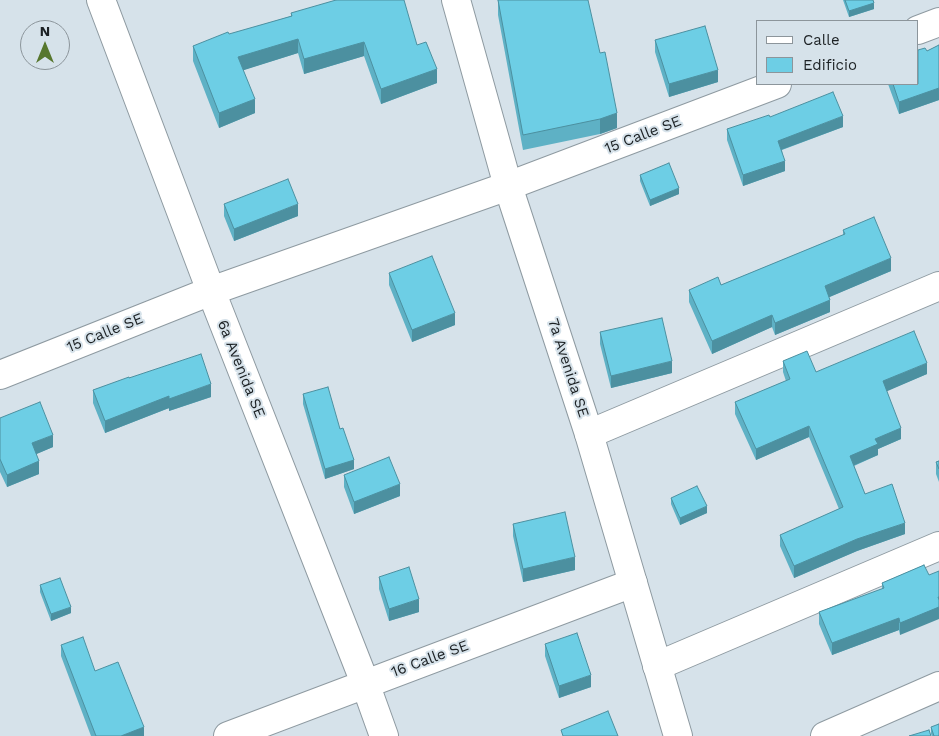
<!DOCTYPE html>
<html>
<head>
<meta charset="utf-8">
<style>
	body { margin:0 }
	#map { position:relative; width:939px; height:736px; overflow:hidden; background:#d6e2ea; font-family:"Work Sans",sans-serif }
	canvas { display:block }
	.legend { position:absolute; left:756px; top:20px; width:162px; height:65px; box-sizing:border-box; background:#d6e2ea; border:1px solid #8c959b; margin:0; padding:6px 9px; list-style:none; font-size:15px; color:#1c2124 }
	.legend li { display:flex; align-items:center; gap:10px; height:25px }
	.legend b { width:25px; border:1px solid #8c959b }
	.north { position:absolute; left:20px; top:20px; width:50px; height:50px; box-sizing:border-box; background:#d6e2ea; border:1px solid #8c959b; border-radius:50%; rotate:0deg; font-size:14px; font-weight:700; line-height:20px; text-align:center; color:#1c2124 }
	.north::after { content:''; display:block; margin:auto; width:18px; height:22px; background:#57772e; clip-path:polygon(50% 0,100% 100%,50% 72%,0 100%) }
</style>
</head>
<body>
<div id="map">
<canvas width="939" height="736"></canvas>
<ul class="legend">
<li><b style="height:6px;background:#fff"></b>Calle</li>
<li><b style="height:14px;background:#6dcee5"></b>Edificio</li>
</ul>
<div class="north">N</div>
</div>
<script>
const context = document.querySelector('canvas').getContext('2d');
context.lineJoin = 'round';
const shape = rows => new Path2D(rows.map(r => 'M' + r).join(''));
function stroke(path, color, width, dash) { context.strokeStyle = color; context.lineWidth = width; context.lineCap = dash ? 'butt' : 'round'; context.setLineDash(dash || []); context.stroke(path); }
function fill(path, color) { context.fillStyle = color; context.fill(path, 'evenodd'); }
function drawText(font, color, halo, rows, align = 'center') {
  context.font = font + ' "Work Sans",sans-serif'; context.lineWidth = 4; context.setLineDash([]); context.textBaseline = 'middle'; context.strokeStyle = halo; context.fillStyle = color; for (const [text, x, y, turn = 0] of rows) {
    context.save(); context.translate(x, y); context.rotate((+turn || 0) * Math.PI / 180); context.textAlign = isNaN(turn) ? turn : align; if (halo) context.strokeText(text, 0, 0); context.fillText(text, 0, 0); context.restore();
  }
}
const minor = shape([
	[101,0,211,291,365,683,384,736],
	[918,30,939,22],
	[0,375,211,291,508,186,777,84],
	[589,434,939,286],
	[657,666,939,546],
	[228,736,633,583],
	[825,736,939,686]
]);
const tertiary = shape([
	[456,0,508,186,589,434,678,736]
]);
const wall = shape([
	[498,0,600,53,617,128,600,134,523,150,498,15],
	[843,0,873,0,874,9,849,17],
	[291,13,417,45,437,83,381,104,364,56,304,74,298,53,243,70,255,113,219,128,193,61,193,46,291,16],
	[655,40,718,82,669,97,655,52],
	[939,45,939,100,899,114,888,84,918,84,927,51],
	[770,117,843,127,782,150,785,171,743,186,727,140,727,129],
	[640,175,679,194,650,206,640,181],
	[224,204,298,216,234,241,224,216],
	[843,230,891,271,829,297,830,312,775,335,772,327,712,354,689,302,689,290,721,285,843,235],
	[389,273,455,325,412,342,389,285],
	[600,332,672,373,611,388,600,344],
	[783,361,816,372,927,374,886,391,901,439,878,449,878,455,854,466,865,494,905,534,857,551,794,578,780,546,780,535,839,509,809,437,756,460,735,414,735,402,786,381,783,372],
	[129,378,211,397,169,411,169,408,105,433,93,403,93,390],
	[303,394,340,429,354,469,325,479,303,404],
	[0,418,53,447,36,454,39,474,7,487,0,472],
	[939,461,939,482,936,474,936,462],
	[344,475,400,496,354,514,344,487],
	[671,498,707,513,680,525,671,504],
	[513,524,575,570,523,582,513,536],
	[924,565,900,635,899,630,832,655,819,624,819,612,882,589,882,583],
	[379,577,419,612,389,621,379,589],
	[40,585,71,613,51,621,40,592],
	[545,644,591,687,559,698,545,656],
	[61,645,95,671,144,736,91,736,61,656],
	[931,727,939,736,932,736,931,734]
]);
const shadedWall = shape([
	[874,3,874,9,849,17,849,11],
	[298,39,298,53,238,72,238,57],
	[364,42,364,56,304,74,304,59],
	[437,69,437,83,381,104,381,89],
	[718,70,718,82,669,97,669,84],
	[939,88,939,100,899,114,899,102],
	[255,99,255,113,219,128,219,113],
	[617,113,617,128,600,134,600,119],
	[843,116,843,127,778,151,778,141],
	[785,161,785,171,743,186,743,175],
	[679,188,679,194,650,206,650,200],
	[298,204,298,216,234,241,234,229],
	[891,258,891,271,825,299,825,286],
	[830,300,830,312,775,335,775,323],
	[455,313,455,325,412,342,412,330],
	[772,315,772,327,712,354,712,341],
	[672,361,672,373,611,388,611,376],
	[927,363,927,374,883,393,883,381],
	[211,384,211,397,169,411,169,399],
	[169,396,169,408,105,433,105,421],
	[809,426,809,437,756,460,756,449],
	[901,428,901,439,878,449,878,455,850,467,850,456,875,439],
	[53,435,53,447,32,456,32,443],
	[354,460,354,469,325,479,325,469],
	[39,461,39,474,7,487,7,475],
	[400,484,400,496,354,514,354,502],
	[707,506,707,513,680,525,680,518],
	[905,523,905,534,857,551,794,578,794,566,857,539],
	[575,557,575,570,523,582,523,569],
	[938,597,939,597,939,619,900,635,900,623],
	[419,599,419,612,389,621,389,609],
	[71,607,71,613,51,621,51,614],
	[899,618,899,630,832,655,832,643],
	[591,675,591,687,559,698,559,686],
	[144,727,144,736,121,736]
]);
const building = shape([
	[336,0,404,0,417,45,426,42,437,69,381,89,364,42,304,59,298,39,238,57,255,99,219,113,193,46,228,32,229,34,292,16,291,13,336,0],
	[498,0,588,0,600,53,605,52,617,113,600,119,523,135,498,0],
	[845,0,873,0,874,3,849,11,845,0],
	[705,26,718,70,669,84,655,40,705,26],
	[939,45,939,88,899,102,893,84,918,84,918,50,925,48,927,51,939,45],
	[833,92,843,116,778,141,785,161,743,175,727,129,769,115,770,117,833,92],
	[669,163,679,188,650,200,640,175,669,163],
	[288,179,298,204,234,229,224,204,288,179],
	[874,217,891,258,825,286,830,300,775,323,772,315,712,341,689,290,718,277,721,285,845,234,843,230,874,217],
	[432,256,455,313,412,330,389,273,432,256],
	[662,318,672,361,611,376,600,332,662,318],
	[914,331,927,363,883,381,901,428,875,439,878,444,850,456,865,494,892,484,905,523,857,539,794,566,780,535,843,507,809,426,756,449,735,402,790,379,783,361,807,351,816,372,914,331],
	[201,354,211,384,169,399,169,396,105,421,93,390,129,377,129,378,201,354],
	[328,387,340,429,343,428,354,460,325,469,303,394,328,387],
	[40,402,53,435,32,443,39,461,7,475,0,459,0,418,40,402],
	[389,457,400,484,354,502,344,475,389,457],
	[939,461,939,469,936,462,939,461],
	[697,486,707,506,680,518,671,498,697,486],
	[565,512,575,557,523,569,513,524,565,512],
	[924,565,929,575,939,571,939,597,938,597,939,600,939,607,900,623,899,618,832,643,819,612,884,588,882,583,924,565],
	[409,567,419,599,389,609,379,577,409,567],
	[60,578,71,607,51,614,40,585,60,578],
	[577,633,591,675,559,686,545,644,577,633],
	[83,637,95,671,118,662,144,727,121,736,96,736,61,645,83,637],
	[608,711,618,736,563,736,561,730,608,711],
	[939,724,939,736,934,736,931,727,939,724],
	[929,730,931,736,909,736,929,730]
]);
const streetNames = [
	["15 Calle SE",643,135,-21],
	["15 Calle SE",105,333,-22],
	["7a Avenida SE",568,368,72],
	["6a Avenida SE",241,369,68],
	["16 Calle SE",430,659,-20]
];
stroke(minor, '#8e9aa1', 30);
stroke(tertiary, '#8e9aa1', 30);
stroke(minor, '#fff', 28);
stroke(tertiary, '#fff', 28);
fill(wall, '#5eb1c5');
fill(shadedWall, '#4c90a0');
fill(building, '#6dcee5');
stroke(building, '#4c90a0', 1);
drawText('15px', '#1c2124', '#d6e2ea', streetNames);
</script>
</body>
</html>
